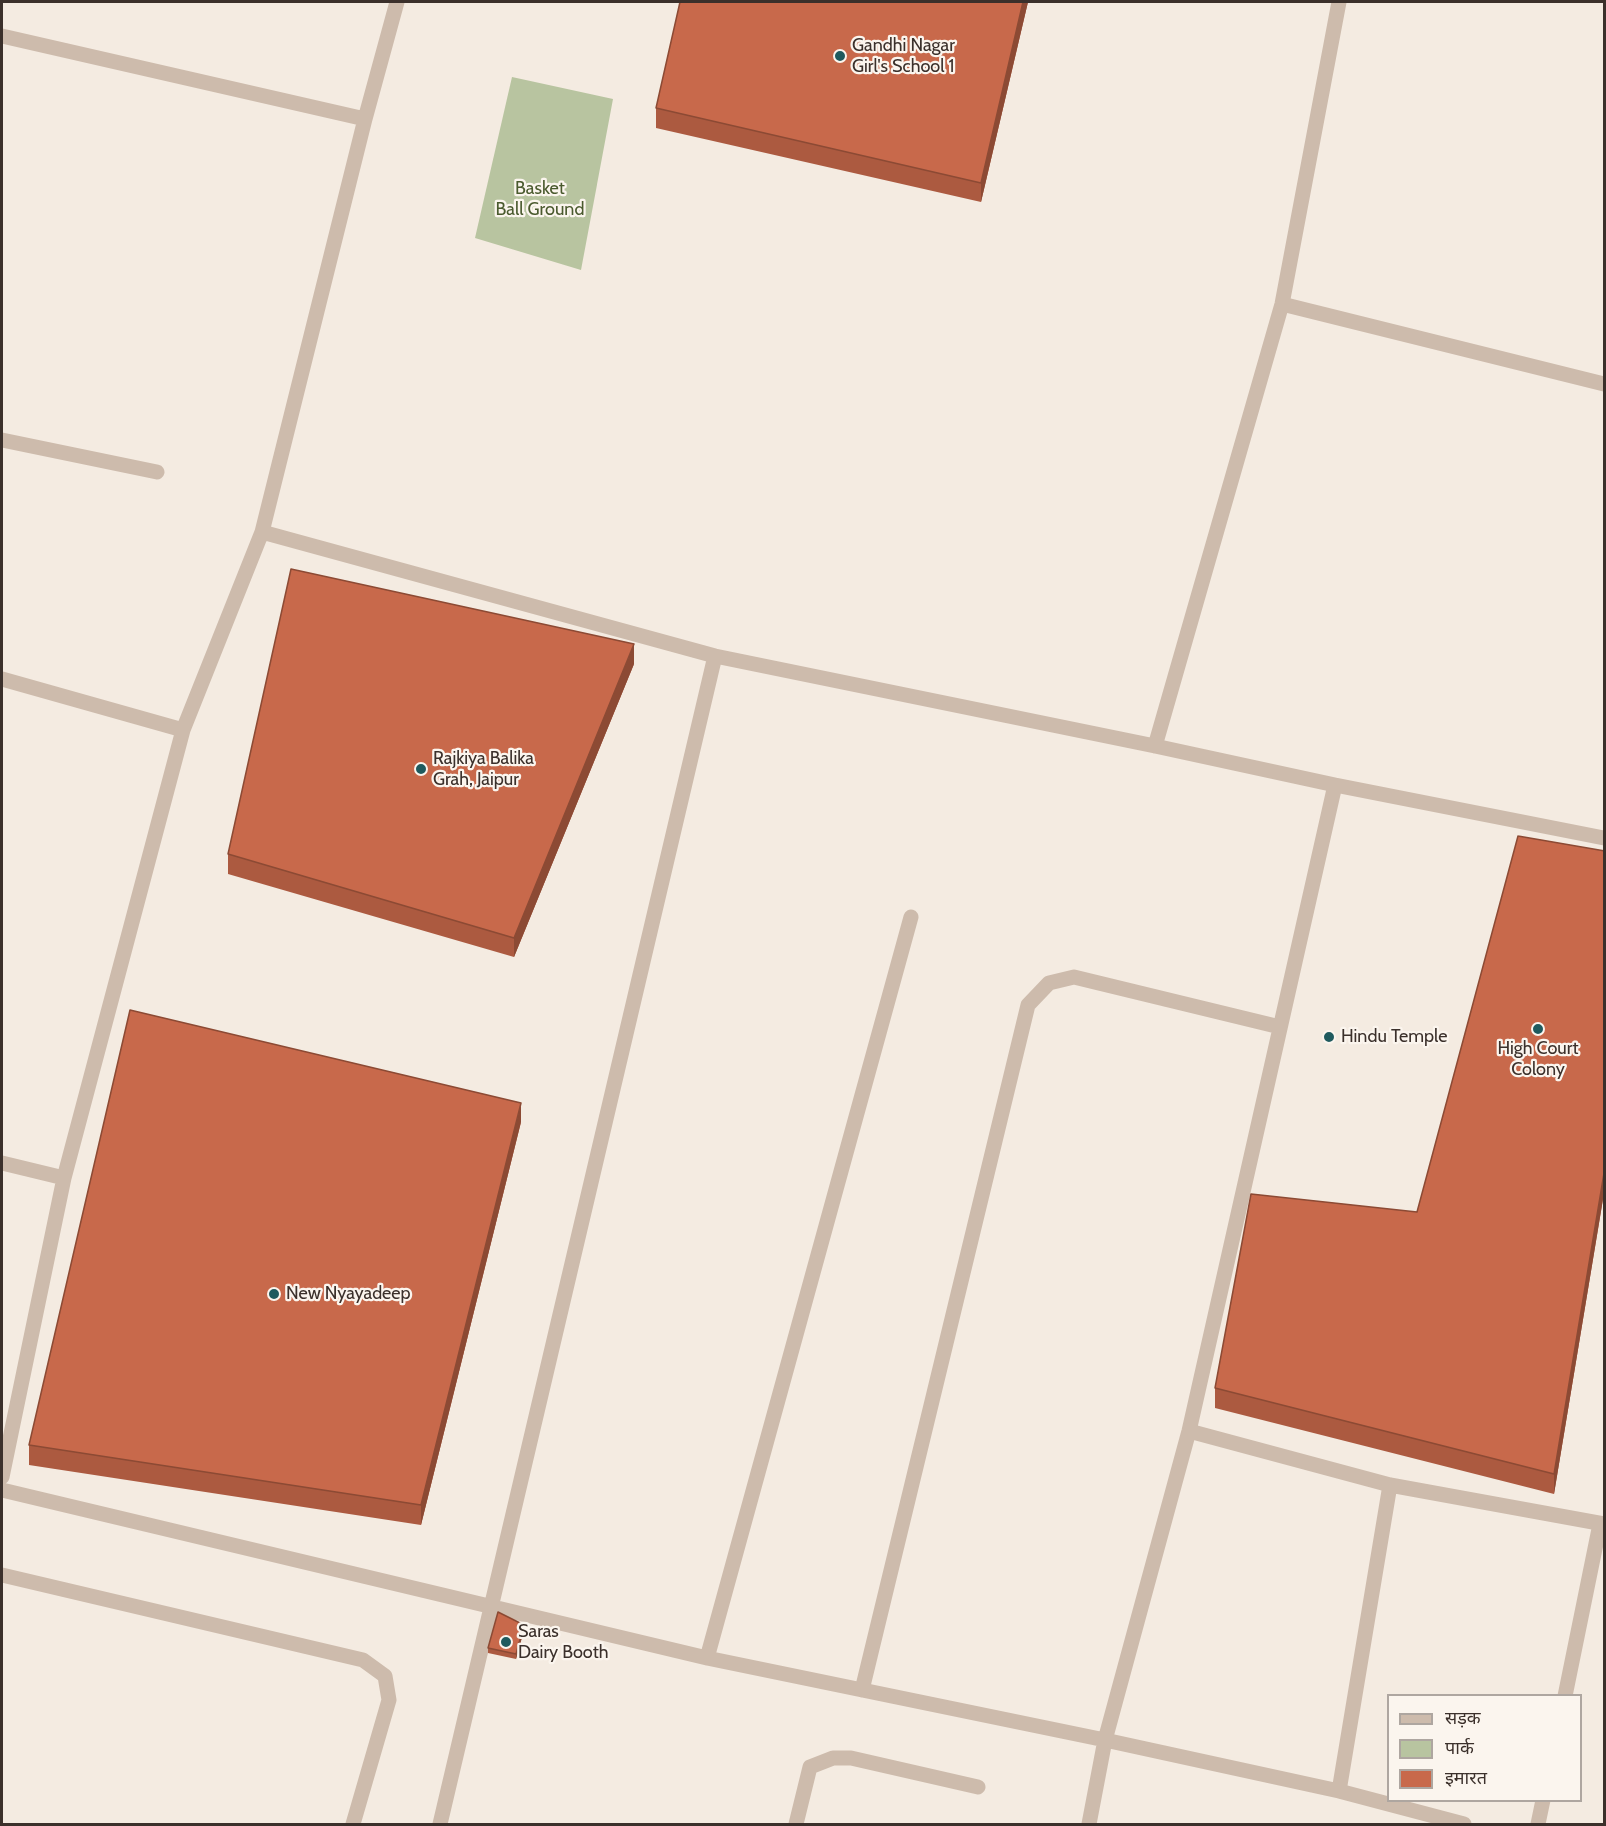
<!DOCTYPE html>
<html>
<head>
<meta charset="utf-8">
<style>
	body { margin:0 }
	#map { position:relative; width:1606px; height:1826px; overflow:hidden; background:#f4ebe1; font-family:Cabin,"Noto Sans Devanagari",sans-serif }
	canvas { display:block }
	.frame { position:absolute; inset:0; border:3px solid #3b302b; pointer-events:none }
	.legend { position:absolute; left:1387px; top:1694px; width:195px; height:108px; box-sizing:border-box; background:#fbf5ee; border:2px solid #aea6a0; margin:0; padding:8px 10px; list-style:none; font-size:18px; color:#3b302b }
	.legend li { display:flex; align-items:center; gap:12px; height:30px }
	.legend b { width:30px; border:2px solid #aea6a0 }
</style>
</head>
<body>
<div id="map">
<canvas width="1606" height="1826"></canvas>
<div class="frame"></div>
<ul class="legend">
<li><b style="height:8px;background:#cdbbac"></b>सड़क</li>
<li><b style="height:16px;background:#b8c4a0"></b>पार्क</li>
<li><b style="height:16px;background:#c8694b"></b>इमारत</li>
</ul>
</div>
<script>
const context = document.querySelector('canvas').getContext('2d');
context.lineJoin = 'round';
function fill(path, color) { context.fillStyle = color; context.fill(path, 'evenodd'); }
const shape = rows => new Path2D(rows.map(r => 'M' + r).join(''));
function stroke(path, color, width, dash) { context.strokeStyle = color; context.lineWidth = width; context.lineCap = dash ? 'butt' : 'round'; context.setLineDash(dash || []); context.stroke(path); }
function drawText(font, color, halo, rows, align = 'center') {
  context.font = font + ' Cabin,sans-serif'; context.lineWidth = 4.5; context.setLineDash([]); context.textBaseline = 'middle'; context.strokeStyle = halo; context.fillStyle = color; for (const [text, x, y, turn = 0] of rows) {
    context.save(); context.translate(x, y); context.rotate((+turn || 0) * Math.PI / 180); context.textAlign = isNaN(turn) ? turn : align; if (halo) context.strokeText(text, 0, 0); context.fillText(text, 0, 0); context.restore();
  }
}
const green = shape([
	[512,77,613,99,581,270,475,238]
]);
const lane = shape([
	[2,1575,363,1660,385,1676,389,1700,353,1824],
	[796,1824,810,1767,833,1758,851,1758,978,1787]
]);
const street = shape([
	[397,2,365,119,262,532,715,656,1155,746,1335,785,1604,838],
	[2,36,365,119],
	[1282,304,1604,384],
	[2,440,157,472],
	[2,679,183,730],
	[1155,746,1282,304,1339,2],
	[2,1163,64,1178],
	[1189,1431,1390,1485,1604,1524],
	[2,1477,64,1178,183,730,262,532],
	[2,1490,707,1658,1105,1740,1339,1791,1464,1824],
	[707,1658,911,917],
	[862,1690,1028,1005,1049,983,1074,977,1280,1027],
	[1565,1696,1600,1524],
	[1339,1791,1390,1485],
	[440,1824,715,656],
	[1089,1824,1105,1740,1189,1431,1335,785],
	[1538,1824,1543,1800]
]);
const wall = shape([
	[680,2,1028,2,981,202,656,128,656,108],
	[634,664,514,957,228,874,228,854],
	[1605,851,1605,1187,1554,1494,1215,1408,1215,1388,1417,1212],
	[521,1122,421,1525,29,1465,29,1445],
	[524,1630,516,1659,488,1653,488,1648]
]);
const shadedWall = shape([
	[1023,2,1028,2,981,202,981,183],
	[634,644,634,664,514,957,514,938],
	[521,1103,521,1122,421,1525,421,1505],
	[1605,1167,1605,1187,1554,1494,1554,1474],
	[524,1625,524,1630,516,1659,516,1654]
]);
const building = shape([
	[680,2,1023,2,981,183,656,108,680,2],
	[291,569,634,644,514,938,228,854,291,569],
	[1518,836,1605,851,1605,1167,1554,1474,1215,1388,1251,1194,1417,1212,1518,836],
	[130,1010,521,1103,421,1505,29,1445,130,1010],
	[498,1612,524,1625,516,1654,488,1648,498,1612]
]);
const markers = [
	[840,56,6,"#1f5a5e"],
	[421,769,6,"#1f5a5e"],
	[1538,1029,6,"#1f5a5e"],
	[1329,1037,6,"#1f5a5e"],
	[274,1294,6,"#1f5a5e"],
	[506,1642,6,"#1f5a5e"]
];
const poiNames = [
	["Gandhi Nagar",852,46],
	["Girl's School 1",852,67],
	["Rajkiya Balika",433,759],
	["Grah, Jaipur",433,780],
	["Hindu Temple",1341,1037],
	["High Court",1538,1049,"center"],
	["Colony",1538,1070,"center"],
	["New Nyayadeep",286,1294],
	["Saras",518,1632],
	["Dairy Booth",518,1653]
];
const parkNames = [
	["Basket",540,189],
	["Ball Ground",540,210]
];
fill(green, '#b8c4a0');
stroke(lane, '#cdbbac', 15);
stroke(street, '#cdbbac', 15);
fill(wall, '#ac5a40');
fill(shadedWall, '#8c4a34');
fill(building, '#c8694b');
stroke(building, '#8c4a34', 1.5);
for (const [x, y, r, color] of markers) { const dot = new Path2D(); dot.arc(x, y, r, 0, 2 * Math.PI); context.fillStyle = color; context.fill(dot); stroke(dot, '#fbf5ee', 2); }
drawText('18px', '#3b302b', '#fbf5ee', poiNames, 'left');
drawText('18px', '#4a5a2e', '#fbf5ee', parkNames);
</script>
</body>
</html>
